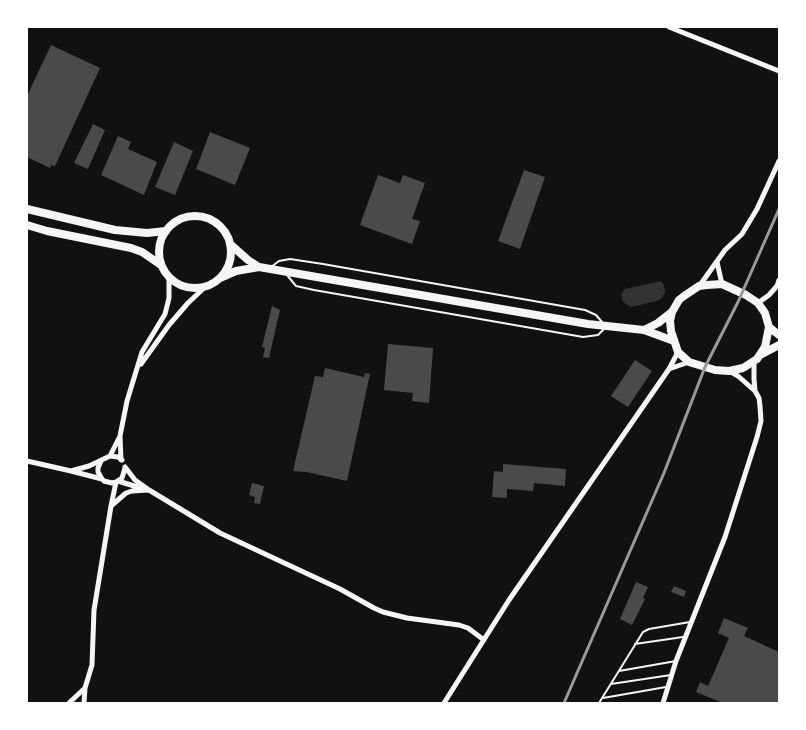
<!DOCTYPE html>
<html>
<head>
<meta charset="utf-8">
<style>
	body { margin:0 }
	#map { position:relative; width:806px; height:730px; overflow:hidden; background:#111; font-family:Quicksand,sans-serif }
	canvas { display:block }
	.frame { position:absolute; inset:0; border:28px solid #fff; pointer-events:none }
</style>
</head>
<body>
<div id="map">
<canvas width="806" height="730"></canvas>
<div class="frame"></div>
</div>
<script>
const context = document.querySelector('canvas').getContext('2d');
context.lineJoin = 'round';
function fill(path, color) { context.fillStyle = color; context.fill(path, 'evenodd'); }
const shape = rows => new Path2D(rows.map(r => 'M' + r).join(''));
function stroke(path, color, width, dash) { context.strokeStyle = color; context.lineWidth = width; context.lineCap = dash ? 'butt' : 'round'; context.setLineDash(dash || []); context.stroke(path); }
const water = shape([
	[661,281,664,285,665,292,662,298,657,301,631,307,623,302,621,294,625,289]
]);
const building = shape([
	[51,45,100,68,55,166,51,165,50,168,27,157,27,96],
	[93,124,105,130,88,169,74,163],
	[210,132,250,148,235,185,196,169],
	[118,136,131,142,128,149,157,162,144,195,101,175],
	[174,142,193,151,175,195,155,187],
	[524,170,545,177,520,249,498,241],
	[378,175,400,183,403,175,425,183,412,219,420,221,412,244,360,225],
	[272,306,280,310,269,358,263,357,265,348,262,347],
	[388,344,433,348,429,403,412,401,413,393,384,390],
	[635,360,652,371,628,407,611,396],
	[325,368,364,377,365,373,370,374,347,481,307,472,293,471,315,376,323,377],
	[503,464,566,469,565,486,534,483,533,491,507,489,507,498,492,497,494,471,503,472],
	[252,483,264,486,260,504,254,503,255,497,249,495],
	[636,582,648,587,643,598,645,599,632,625,620,619],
	[674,586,686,591,684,597,671,592],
	[724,618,748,628,744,636,779,652,779,703,723,703,696,692,700,682,708,686,729,638,718,633]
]);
const service = shape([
	[271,267,279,261,290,259,323,264,585,310,596,315,602,322],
	[287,275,296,286,314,290,583,337,598,335,605,328],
	[635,644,683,637],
	[619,671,676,661],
	[611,684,671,675],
	[603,698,666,687],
	[599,703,643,632,649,629,690,622]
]);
const minor = shape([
	[669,27,779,71],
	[717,262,722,284],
	[700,285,725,250,742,234,757,209,779,161],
	[758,303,769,295,777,286,779,280],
	[678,352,669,369,689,362],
	[141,364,169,325,188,303,205,287],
	[729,371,738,376,755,391],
	[110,456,119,438],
	[121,460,120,436,127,401,142,352,165,314,169,298,169,278],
	[27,461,71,471,102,479,104,481,112,483,116,482,122,478,125,468],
	[101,461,98,468,98,472,102,479],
	[125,467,135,480,149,490,220,533,340,589,374,608,383,612,407,618,459,625,468,628,484,640],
	[71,471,89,466,110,456,118,457,122,460],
	[118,481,144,489],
	[111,506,126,493,132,491,149,490],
	[69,703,85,688],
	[84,703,85,688,92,665,94,610,111,506,116,482],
	[444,703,509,600,669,369],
	[663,703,676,661,725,537,757,437,761,421,760,406,759,398,755,391,754,379,754,362]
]);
const secondary = shape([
	[27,209,115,230,147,233,166,231],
	'159 252a36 36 0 1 1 72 0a36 36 0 1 1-72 0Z',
	[27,225,47,231,131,248,142,252,161,265],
	[230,244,248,260,259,267,588,324,644,330,674,341],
	[220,278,236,271,259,267],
	[722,284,746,295,758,303,765,313,769,327,765,347,757,359,743,368,729,371,715,370,689,362,678,352,671,331,670,321,672,312,679,300,684,296,699,286,707,285,722,284],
	[769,327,779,335],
	[644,330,658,323,672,312],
	[762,354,779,345]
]);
const rail = shape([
	[564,703,664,473,705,367,738,302,779,209]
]);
fill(water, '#333');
fill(building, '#4a4a4a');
stroke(service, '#f5f5f5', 2);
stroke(minor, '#f5f5f5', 5);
stroke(secondary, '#f5f5f5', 8);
stroke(rail, '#9a9a9a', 3);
</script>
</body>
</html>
